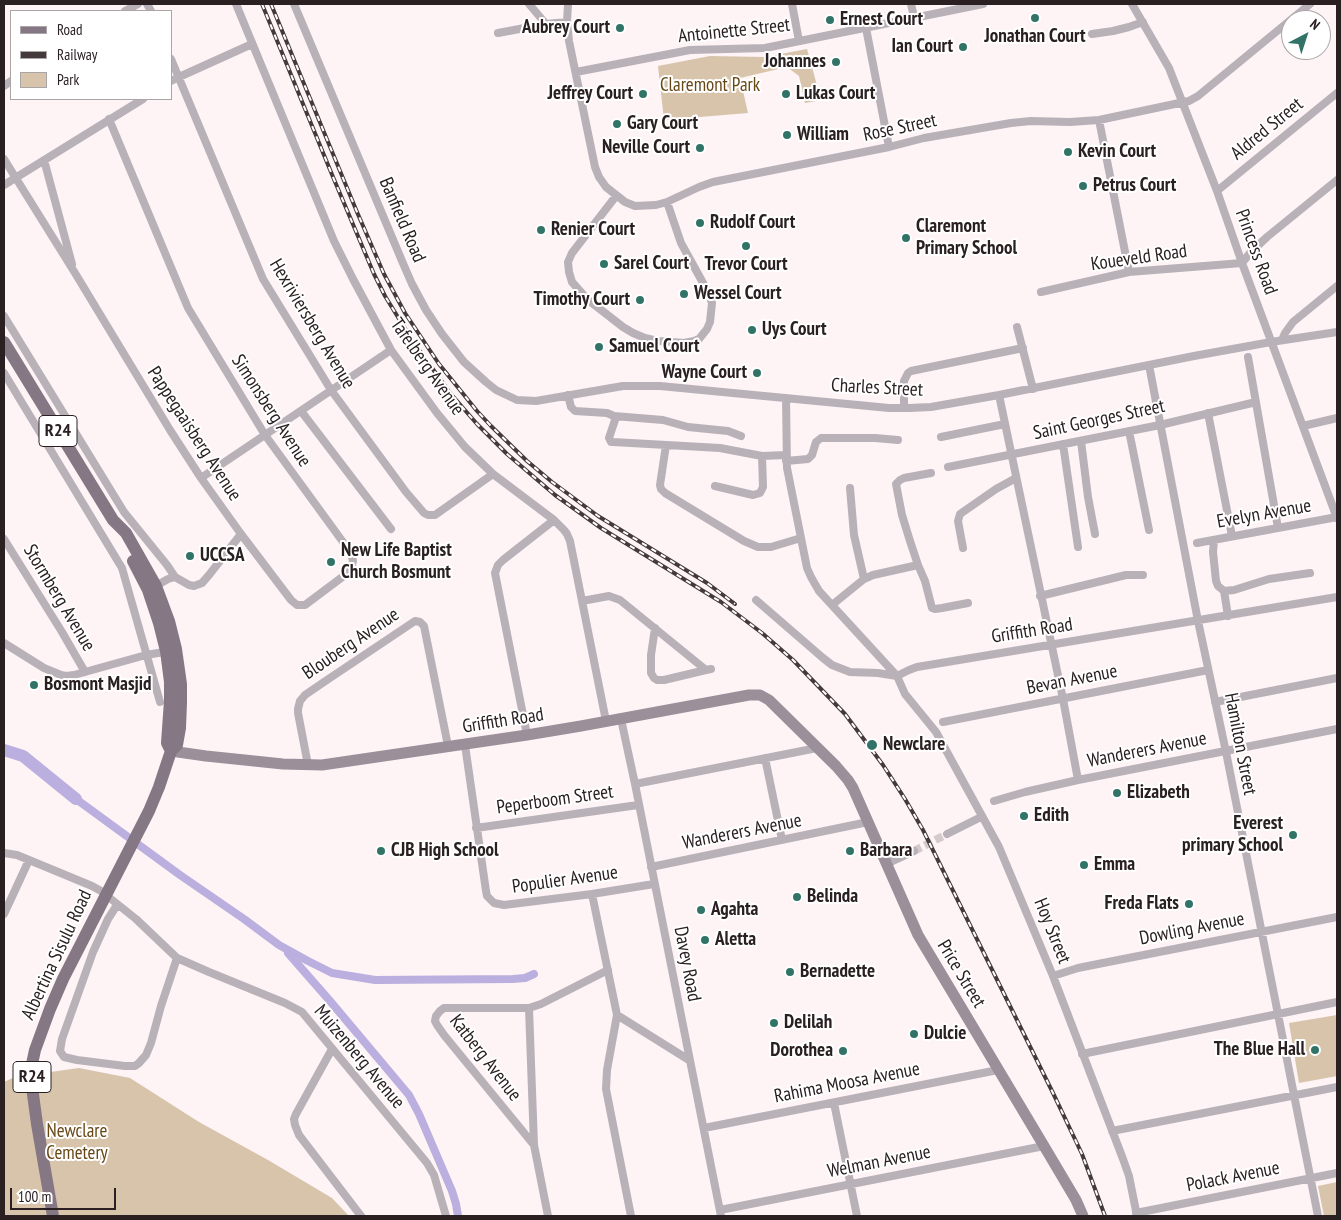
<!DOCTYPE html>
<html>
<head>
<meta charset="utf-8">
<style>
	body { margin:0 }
	#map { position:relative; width:1341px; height:1220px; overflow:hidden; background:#fef3f5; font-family:"PT Sans Narrow",sans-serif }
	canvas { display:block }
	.frame { position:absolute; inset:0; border:5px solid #2a2022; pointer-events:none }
	.legend { position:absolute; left:10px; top:10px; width:162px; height:90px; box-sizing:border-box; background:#fff; border:1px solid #aaa6a7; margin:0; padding:6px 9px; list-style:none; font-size:15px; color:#2a2022 }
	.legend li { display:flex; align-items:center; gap:10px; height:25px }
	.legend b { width:25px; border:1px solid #aaa6a7 }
	.north { position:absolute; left:1281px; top:10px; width:50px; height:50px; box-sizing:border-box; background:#fff; border:1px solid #aaa6a7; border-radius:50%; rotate:40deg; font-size:14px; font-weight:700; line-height:20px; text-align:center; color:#2a2022 }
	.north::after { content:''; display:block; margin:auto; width:18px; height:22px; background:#317467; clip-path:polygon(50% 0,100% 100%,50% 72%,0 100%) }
	.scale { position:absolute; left:10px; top:1188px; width:106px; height:22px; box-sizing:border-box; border:2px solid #2a2022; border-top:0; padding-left:6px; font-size:15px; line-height:18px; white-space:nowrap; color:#2a2022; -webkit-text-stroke:4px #fff; paint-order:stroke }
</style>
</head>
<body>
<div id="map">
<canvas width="1341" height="1220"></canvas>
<div class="frame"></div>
<ul class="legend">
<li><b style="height:6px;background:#867784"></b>Road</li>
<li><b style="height:6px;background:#443a3c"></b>Railway</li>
<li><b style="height:14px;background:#d7c4ab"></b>Park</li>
</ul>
<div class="north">N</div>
<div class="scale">100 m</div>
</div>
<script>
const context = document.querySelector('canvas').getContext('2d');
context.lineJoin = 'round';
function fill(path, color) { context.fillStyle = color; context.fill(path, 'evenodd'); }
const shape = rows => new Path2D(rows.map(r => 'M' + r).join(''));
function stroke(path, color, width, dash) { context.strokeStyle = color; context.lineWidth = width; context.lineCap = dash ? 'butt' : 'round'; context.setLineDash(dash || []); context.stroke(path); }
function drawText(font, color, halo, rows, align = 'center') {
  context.font = font + ' "PT Sans Narrow",sans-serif'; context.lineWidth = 4; context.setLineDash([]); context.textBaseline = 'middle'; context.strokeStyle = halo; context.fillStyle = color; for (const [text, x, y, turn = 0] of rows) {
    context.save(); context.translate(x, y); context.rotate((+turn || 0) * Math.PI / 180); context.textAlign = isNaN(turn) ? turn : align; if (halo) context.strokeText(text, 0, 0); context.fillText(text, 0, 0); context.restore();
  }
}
const green = shape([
	[807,49,821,100,805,103,799,76,787,67,740,78,748,113,664,120,658,66,710,56,765,57],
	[1337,1015,1337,1076,1299,1083,1289,1023],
	[79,1068,130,1078,199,1122,268,1160,332,1198,349,1216,4,1216,4,1082,15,1077],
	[1337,1182,1337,1216,1324,1216,1318,1186]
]);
const canal = shape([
	[76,799,180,875,244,919,279,945,308,961,332,973,375,980,513,979,525,978,534,974],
	[288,953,330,1001,409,1095,419,1114,452,1191,456,1204,458,1216]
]);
const river = shape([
	[4,750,23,756,76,799]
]);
const streetTunnel = shape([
	[914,851,947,834]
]);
const street = shape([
	[147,4,151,11],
	[236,4,334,241,353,279,391,350,437,413,465,447,493,474,554,520,564,530,567,534,570,541,606,721],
	[294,4,402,261,412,284,426,310,442,334,464,362,486,382,496,390,517,400,536,401,623,386,660,386,889,408,909,408,931,407,999,395,1194,356,1271,342,1337,332],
	[529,4,546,24],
	[568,4,567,22,569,41,595,167,599,177,606,187,625,202,635,206,656,205,667,202,699,187,713,182,889,147,924,138,1011,123,1031,121,1070,122,1099,120,1189,101,1198,96,1310,4],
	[792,4,799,41],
	[911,4,914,17],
	[1132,4,1169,68,1217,191,1242,263,1337,518],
	[125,11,138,4],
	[866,28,889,147],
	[498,33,546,24,567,22],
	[1092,34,1113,31,1129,27,1143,22],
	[171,59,263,279,331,390,406,492,424,513,428,515,435,515,493,474],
	[576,72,690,50,765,48,983,4],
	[171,81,179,77,252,44],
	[4,86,11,81],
	[1099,120,1129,272],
	[4,159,75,273,170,430,201,478,241,534,291,600,297,605,305,605,345,575,351,568,353,561,351,553,265,435,188,308,109,119],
	[44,160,72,264],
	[4,185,143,99],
	[1217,191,1337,93],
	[616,196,572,253,568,262,569,272,572,282,587,299,623,327,633,333,645,338,658,341,684,343,694,341,699,339,707,329,710,322,712,303,708,292,681,243,667,202],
	[1041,292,1129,272,1242,263,1250,253,1267,237,1337,180],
	[4,316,124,512,167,565,175,577,189,585,194,586,202,583,209,575,241,534],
	[1017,327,1033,389],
	[1282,340,1285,333,1293,322,1337,286],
	[1248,357,1278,528],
	[1149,365,1198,621,1226,752,1318,1216],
	[4,373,122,568,160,702],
	[568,395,571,407,575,411,607,413,614,416,615,420,609,438,611,442,613,442,720,448,762,456,786,455],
	[999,395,1063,699,1078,780],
	[786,398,787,468,807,568,811,577,819,591,897,676,905,694,936,732,999,847,1053,976,1123,1159,1129,1176,1137,1216],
	[904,408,904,381,908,373,911,371,1023,348],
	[301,411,391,529],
	[1208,413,1232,536],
	[614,416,663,420,688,427,728,431,741,436],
	[1303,426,1337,418],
	[1129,431,1149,530],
	[941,437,1005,424],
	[1081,441,1088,497,1095,534],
	[1063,444,1078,547],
	[666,445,660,485,661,489,665,493,744,541,758,547,771,547,801,538],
	[786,461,808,459,812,455,816,442,821,438,875,438,898,440],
	[948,467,1160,425,1256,402],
	[931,473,904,478,900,480,896,484,902,515,910,541,918,565,925,581,932,608,935,609,942,608,968,603],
	[201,478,391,350],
	[715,486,753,495,760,493,763,487,762,456],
	[850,488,854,535,864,579],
	[4,539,62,632,85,672],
	[1214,540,1213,552,1216,581,1218,586,1224,591,1234,590,1269,579,1310,573],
	[1197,543,1337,517],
	[963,548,958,521,960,514,996,489,1016,478],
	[154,587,168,579,175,577],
	[1224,591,1228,616],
	[1040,596,1126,575,1143,575],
	[756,600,823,658,832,665,850,672,878,673,897,676,909,670,917,667,1337,597],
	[582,601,609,596,620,600,706,670,711,669],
	[832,605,864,579,873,575,918,565],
	[655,628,651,655,651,673,654,678,657,680,664,680,706,670],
	[4,643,44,668,61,675,66,676,74,675,146,655,170,651],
	[1215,702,1337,678],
	[621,719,635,784,721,1216],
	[943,722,1208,670],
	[527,735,495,573,498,565,503,560,554,520],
	[465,745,486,891,487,896,494,903,504,905,592,894,654,884],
	[765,758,782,840],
	[308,765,298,713,298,709,300,701,305,695,321,684,415,621,420,622,424,626,448,746],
	[635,784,817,748],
	[994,801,1025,792,1078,780,1337,729],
	[476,828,638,805],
	[947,834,981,817],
	[4,853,17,855,92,886,101,891,136,919,177,958,209,972,285,1003,302,1012,427,1163,434,1175,446,1216],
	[886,864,914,851],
	[651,867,868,822],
	[592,894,617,1015,607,1070,606,1089,631,1216],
	[117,905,108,919,93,952,62,1039,60,1051,64,1057,77,1060,125,1066,135,1066,139,1063,146,1055,151,1043,161,1006,177,958],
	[4,914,29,860],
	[1053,976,1078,968,1103,963,1337,917],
	[529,1008,534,1145,548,1216],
	[617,1015,689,1060],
	[332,1049,296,1114,294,1119,295,1125,299,1135,361,1216],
	[1082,1054,1337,1002],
	[834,1103,857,1216],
	[704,1128,998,1070],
	[1112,1131,1337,1087],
	[534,1145,444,1035,437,1025,435,1021,436,1016,440,1011,444,1008,529,1008,541,1004,608,970],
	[720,1210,1044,1146],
	[1136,1213,1337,1173]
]);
const secondary = shape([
	[171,751,206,756,283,764,322,765,527,735,581,726,749,695,760,695,769,700,836,766,848,780,853,788,918,935,1044,1146,1076,1200,1083,1216]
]);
const primary = shape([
	[4,342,113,520,126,533,156,586,169,621,176,649,181,684,181,703,180,728,177,745,171,751,159,787,149,811,63,979,50,1009,35,1050,32,1064,32,1087,37,1124,53,1216],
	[133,561,148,590,159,623,166,651,170,682,170,701,167,743,171,751]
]);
const rail = shape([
	[262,4,333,177,374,274,385,296,412,340,450,393,477,424,507,454,555,495,601,528,721,602,762,633,793,660,845,714,883,765,905,799,923,830,1053,1093,1082,1154,1105,1216],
	[271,4,357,212,384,274,405,313,439,364,477,411,491,426,527,461,552,482,598,516,707,583,735,604]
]);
const markers = [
	[1035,18,5,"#317467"],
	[830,20,5,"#317467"],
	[620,28,5,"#317467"],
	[963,47,5,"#317467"],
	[836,62,5,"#317467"],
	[643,94,5,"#317467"],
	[786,94,5,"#317467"],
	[617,124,5,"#317467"],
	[787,135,5,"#317467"],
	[700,148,5,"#317467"],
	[1068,152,5,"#317467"],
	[1083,186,5,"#317467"],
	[700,223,5,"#317467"],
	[541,230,5,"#317467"],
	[906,238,5,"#317467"],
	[746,246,5,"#317467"],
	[604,264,5,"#317467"],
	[684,294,5,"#317467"],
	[640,300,5,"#317467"],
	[752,330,5,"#317467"],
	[599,347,5,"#317467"],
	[757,373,5,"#317467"],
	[190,556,5,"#317467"],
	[331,562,5,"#317467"],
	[34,685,5,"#317467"],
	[872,745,6,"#317467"],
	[1117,793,5,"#317467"],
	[1024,816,5,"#317467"],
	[1293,835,5,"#317467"],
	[381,851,5,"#317467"],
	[850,851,5,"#317467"],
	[1084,865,5,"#317467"],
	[797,897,5,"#317467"],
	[1189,904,5,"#317467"],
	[701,910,5,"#317467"],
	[705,940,5,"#317467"],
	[790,972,5,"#317467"],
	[774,1023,5,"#317467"],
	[914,1034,5,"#317467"],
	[1315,1050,5,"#317467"],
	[843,1051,5,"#317467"]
];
const shields = [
	[58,431,38],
	[32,1077,38]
];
const shieldNames = [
	["R24",58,431],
	["R24",32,1077]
];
const poiNames = [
	["Ernest Court",840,20],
	["Aubrey Court",610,28,"right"],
	["Jonathan Court",1035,37,"center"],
	["Ian Court",953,47,"right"],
	["Johannes",826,62,"right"],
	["Jeffrey Court",633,94,"right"],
	["Lukas Court",796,94],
	["Gary Court",627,124],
	["William",797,135],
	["Neville Court",690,148,"right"],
	["Kevin Court",1078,152],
	["Petrus Court",1093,186],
	["Rudolf Court",710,223],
	["Claremont",916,227],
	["Primary School",916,249],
	["Renier Court",551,230],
	["Sarel Court",614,264],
	["Trevor Court",746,265,"center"],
	["Wessel Court",694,294],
	["Timothy Court",630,300,"right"],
	["Uys Court",762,330],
	["Samuel Court",609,347],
	["Wayne Court",747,373,"right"],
	["New Life Baptist",341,551],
	["Church Bosmunt",341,573],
	["UCCSA",200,556],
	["Bosmont Masjid",44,685],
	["Newclare",883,745],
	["Elizabeth",1127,793],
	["Edith",1034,816],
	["Everest",1283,824,"right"],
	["primary School",1283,846,"right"],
	["CJB High School",391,851],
	["Barbara",860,851],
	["Emma",1094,865],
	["Belinda",807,897],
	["Freda Flats",1179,904,"right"],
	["Agahta",711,910],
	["Aletta",715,940],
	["Bernadette",800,972],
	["Delilah",784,1023],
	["Dulcie",924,1034],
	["The Blue Hall",1305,1050,"right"],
	["Dorothea",833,1051,"right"]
];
const streetNames = [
	["Antoinette Street",734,31,-6],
	["Rose Street",900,128,-12],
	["Aldred Street",1267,129,-39],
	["Banfield Road",402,220,67],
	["Princess Road",1256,252,70],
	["Koueveld Road",1139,258,-8],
	["Hexriviersberg Avenue",312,324,59],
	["Tafelberg Avenue",427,367,55],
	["Charles Street",877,388,3],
	["Simonsberg Avenue",271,411,57],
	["Saint Georges Street",1099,420,-12],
	["Pappegaaisberg Avenue",194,434,57],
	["Evelyn Avenue",1264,514,-10],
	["Stormberg Avenue",59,598,59],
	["Griffith Road",1032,631,-9],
	["Blouberg Avenue",351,644,-34],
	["Bevan Avenue",1072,680,-11],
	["Griffith Road",503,721,-9],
	["Hamilton Street",1240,744,79],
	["Wanderers Avenue",1147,750,-11],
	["Peperboom Street",555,800,-8],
	["Wanderers Avenue",742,832,-11],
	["Populier Avenue",565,880,-8],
	["Dowling Avenue",1192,929,-11],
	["Hoy Street",1052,931,68],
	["Albertina Sisulu Road",57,955,-65],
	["Davey Road",687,964,79],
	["Price Street",961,974,59],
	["Muizenberg Avenue",359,1057,50],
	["Katberg Avenue",485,1058,52],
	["Rahima Moosa Avenue",847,1083,-11],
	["Welman Avenue",879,1162,-11],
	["Polack Avenue",1233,1177,-11]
];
const parkNames = [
	["Claremont Park",710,86],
	["Newclare",77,1132],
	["Cemetery",77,1154]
];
fill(green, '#d7c4ab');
stroke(canal, '#baafde', 8);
stroke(river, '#baafde', 12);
stroke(streetTunnel, '#d4c9cb', 8, [8, 4]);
stroke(street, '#b9b1b8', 8);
stroke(secondary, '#9b8f9a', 11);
stroke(primary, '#867784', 12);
stroke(rail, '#443a3c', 4);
stroke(rail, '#fff', 2, [5.5]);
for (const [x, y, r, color] of markers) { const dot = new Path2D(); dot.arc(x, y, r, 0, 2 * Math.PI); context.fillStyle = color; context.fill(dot); stroke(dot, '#fff', 2); }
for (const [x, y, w] of shields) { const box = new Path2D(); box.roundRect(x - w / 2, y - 15.5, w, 31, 4); context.fillStyle = '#fff'; context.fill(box); stroke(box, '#2a2022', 1); }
drawText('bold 18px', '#2a2022', null, shieldNames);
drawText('bold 19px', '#2a2022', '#fff', poiNames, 'left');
drawText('19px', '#2a2022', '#fff', streetNames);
drawText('19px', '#674716', '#fff', parkNames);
</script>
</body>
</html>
